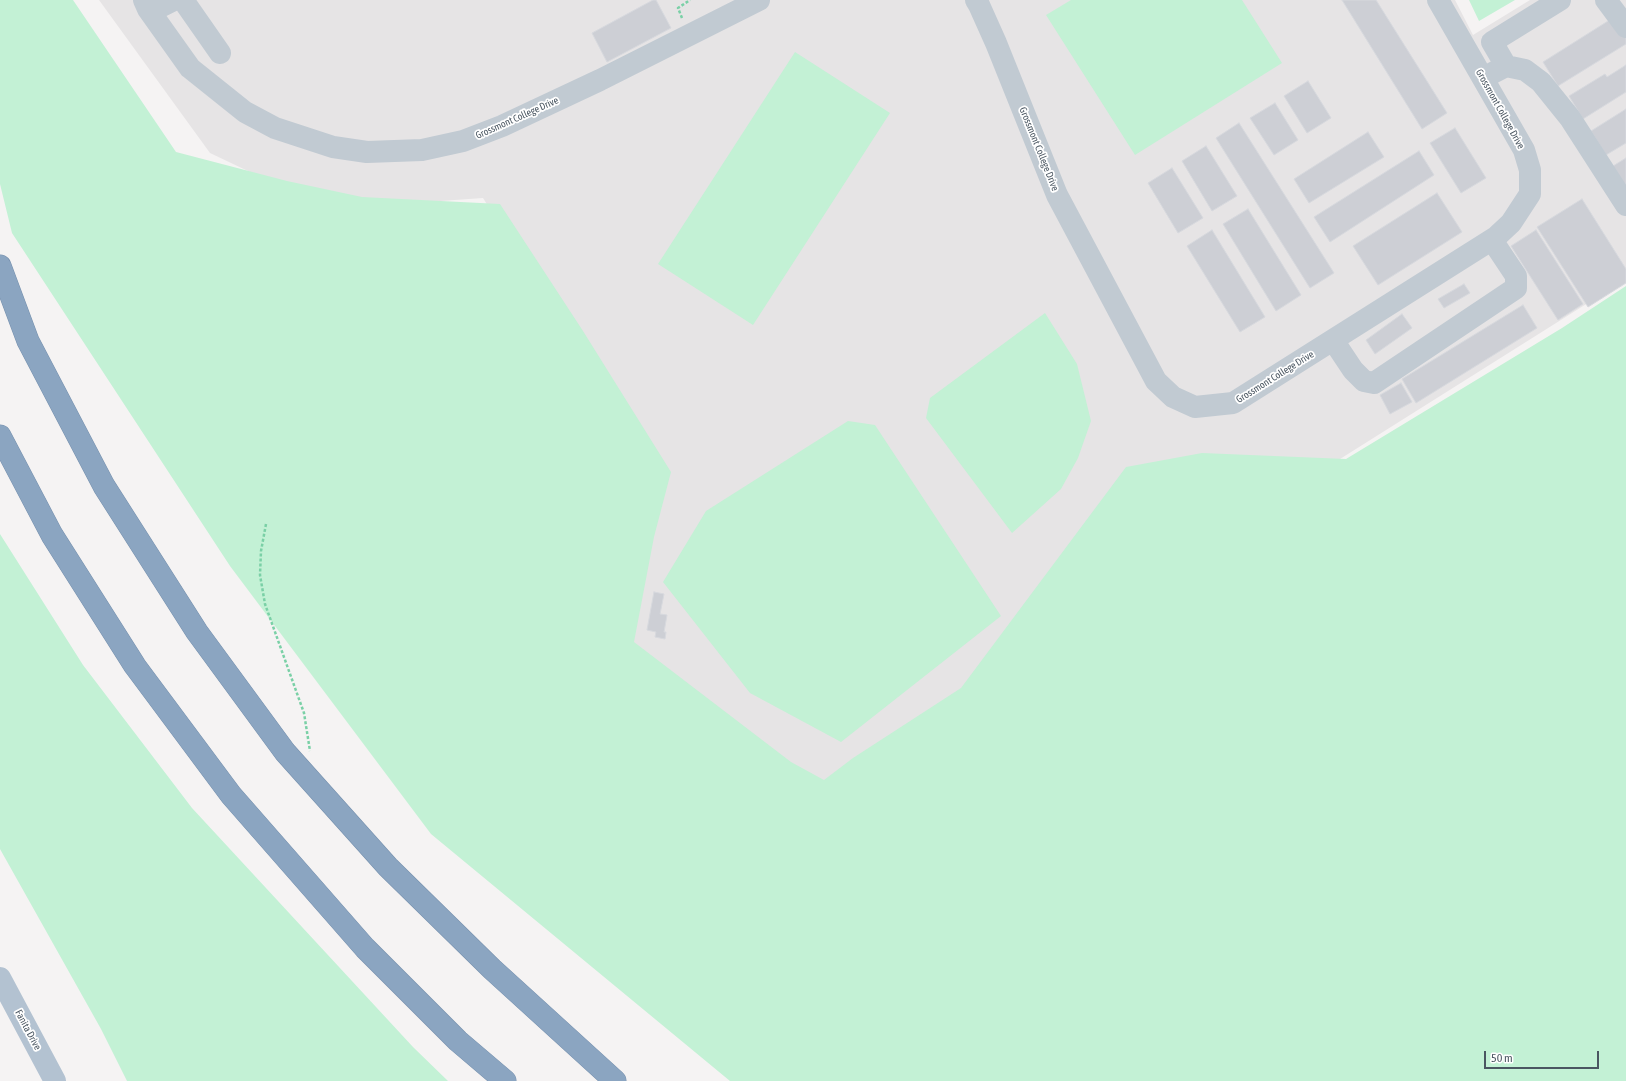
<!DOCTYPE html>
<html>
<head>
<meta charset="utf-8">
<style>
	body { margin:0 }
	#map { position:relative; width:1626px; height:1081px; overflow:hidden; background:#f5f3f3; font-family:"Asap Condensed",sans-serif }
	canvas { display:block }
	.scale { position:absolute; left:1484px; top:1051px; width:115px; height:18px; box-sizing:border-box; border:2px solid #4a5661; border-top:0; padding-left:5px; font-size:12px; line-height:14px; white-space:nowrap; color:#4a5661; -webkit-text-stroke:3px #fff; paint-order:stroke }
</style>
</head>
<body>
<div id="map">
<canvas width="1626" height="1081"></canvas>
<div class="scale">50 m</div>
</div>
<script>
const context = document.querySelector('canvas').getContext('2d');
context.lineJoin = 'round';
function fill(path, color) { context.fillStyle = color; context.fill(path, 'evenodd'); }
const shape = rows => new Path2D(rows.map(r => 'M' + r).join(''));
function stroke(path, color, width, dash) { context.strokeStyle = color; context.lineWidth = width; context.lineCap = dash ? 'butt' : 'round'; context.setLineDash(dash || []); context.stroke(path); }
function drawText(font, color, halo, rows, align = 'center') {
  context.font = font + ' "Asap Condensed",sans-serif'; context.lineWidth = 3.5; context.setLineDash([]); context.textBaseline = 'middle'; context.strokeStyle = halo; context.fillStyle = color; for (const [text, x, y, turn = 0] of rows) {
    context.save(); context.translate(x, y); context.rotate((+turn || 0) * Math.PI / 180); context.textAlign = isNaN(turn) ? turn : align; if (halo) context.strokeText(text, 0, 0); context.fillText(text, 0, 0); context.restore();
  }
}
const education = shape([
	[99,0,1455,0,1473,35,1530,0,1626,0,1626,279,803,797,633,642,655,470,483,198,328,209,210,153]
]);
const green = shape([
	[0,0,73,0,176,152,287,181,362,197,500,204,583,331,671,472,654,537,634,642,791,762,824,780,853,758,961,688,1126,467,1202,453,1346,459,1562,328,1626,286,1626,1081,730,1081,431,834,230,566,12,233,0,184],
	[1071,0,1242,0,1282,63,1135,155,1046,15],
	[1469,0,1515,0,1479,21],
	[795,52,890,113,753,325,658,264],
	[1045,313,1077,364,1091,421,1078,458,1061,489,1012,533,926,418,930,398],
	[848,421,875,425,1001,616,841,742,750,693,663,582,706,511],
	[0,534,83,665,192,808,413,1047,448,1081,127,1081,101,1029,0,849]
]);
const building = shape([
	[653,0,656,0,671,28,607,62,592,33,653,0],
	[1342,0,1376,0,1447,113,1422,129,1342,0],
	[1616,16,1626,31,1626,44,1558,86,1543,62,1616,16],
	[1626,65,1626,92,1583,119,1569,96,1605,74,1607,77,1626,65],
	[1308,81,1331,118,1307,133,1284,96,1308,81],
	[1275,103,1298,140,1274,155,1250,118,1275,103],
	[1626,109,1626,143,1606,155,1591,131,1626,109],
	[1239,123,1334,273,1310,288,1216,138,1239,123],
	[1455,128,1486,178,1461,193,1430,143,1455,128],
	[1368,132,1384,157,1309,203,1294,179,1368,132],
	[1206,146,1237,196,1212,211,1182,161,1206,146],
	[1419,151,1434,175,1330,242,1314,217,1419,151],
	[1626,158,1626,187,1613,166,1626,158],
	[1172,168,1203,218,1178,233,1148,183,1172,168],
	[1437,193,1462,232,1378,285,1353,246,1437,193],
	[1582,199,1626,269,1626,283,1588,307,1537,227,1582,199],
	[1248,209,1301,295,1276,311,1223,224,1248,209],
	[1212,230,1265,317,1240,332,1187,246,1212,230],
	[1536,230,1583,304,1558,320,1511,246,1536,230],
	[1464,284,1470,293,1444,308,1438,299,1464,284],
	[1523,305,1537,328,1416,403,1402,379,1523,305],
	[1402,314,1412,328,1375,354,1366,340,1402,314],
	[1401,383,1412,402,1390,414,1380,395,1401,383],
	[654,592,664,594,660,614,667,615,664,632,666,632,665,639,655,637,656,632,647,630,654,592]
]);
const path = shape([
	[682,18,678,8,690,0],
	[266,524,261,551,260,575,265,604,304,713,310,751]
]);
const minor = shape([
	[144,0,148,9,190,68,245,112,275,128,333,147,367,152,422,150,463,141,502,126,600,80,759,0],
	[183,0,220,53],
	[976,0,979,5,996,43,1057,195,1156,381,1173,397,1195,407,1233,403,1496,237,1511,223,1530,194,1530,170,1524,150,1438,0],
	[1606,0,1626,27],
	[150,12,174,0],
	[1506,66,1492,42,1560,0],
	[1483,78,1506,66,1525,70,1541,82,1570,118,1626,205],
	[1333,340,1353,370,1364,381,1374,383,1516,288,1516,276,1492,240]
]);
const major = shape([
	[0,978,55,1081]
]);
const highway = shape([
	[0,266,28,341,104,486,197,632,285,752,388,867,492,969,615,1081],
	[0,436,52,535,135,666,231,795,365,948,458,1041,505,1081]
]);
const streetNames = [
	["Grossmont College Drive",1500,109,61],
	["Grossmont College Drive",517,118,-24],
	["Grossmont College Drive",1039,149,68],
	["Grossmont College Drive",1275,377,-32],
	["Fanita Drive",28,1030,62]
];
fill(education, '#e6e4e5');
fill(green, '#c3f1d5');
fill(building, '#cdcfd5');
stroke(building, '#d7d9de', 1);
stroke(highway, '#7690ad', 23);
stroke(path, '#7ad0a6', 2.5, [3, 2]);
stroke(minor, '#c1cad2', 22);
stroke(major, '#b3c2d1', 22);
stroke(highway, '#8ba5c1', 22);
drawText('10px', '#4a5661', '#fff', streetNames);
</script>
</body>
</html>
